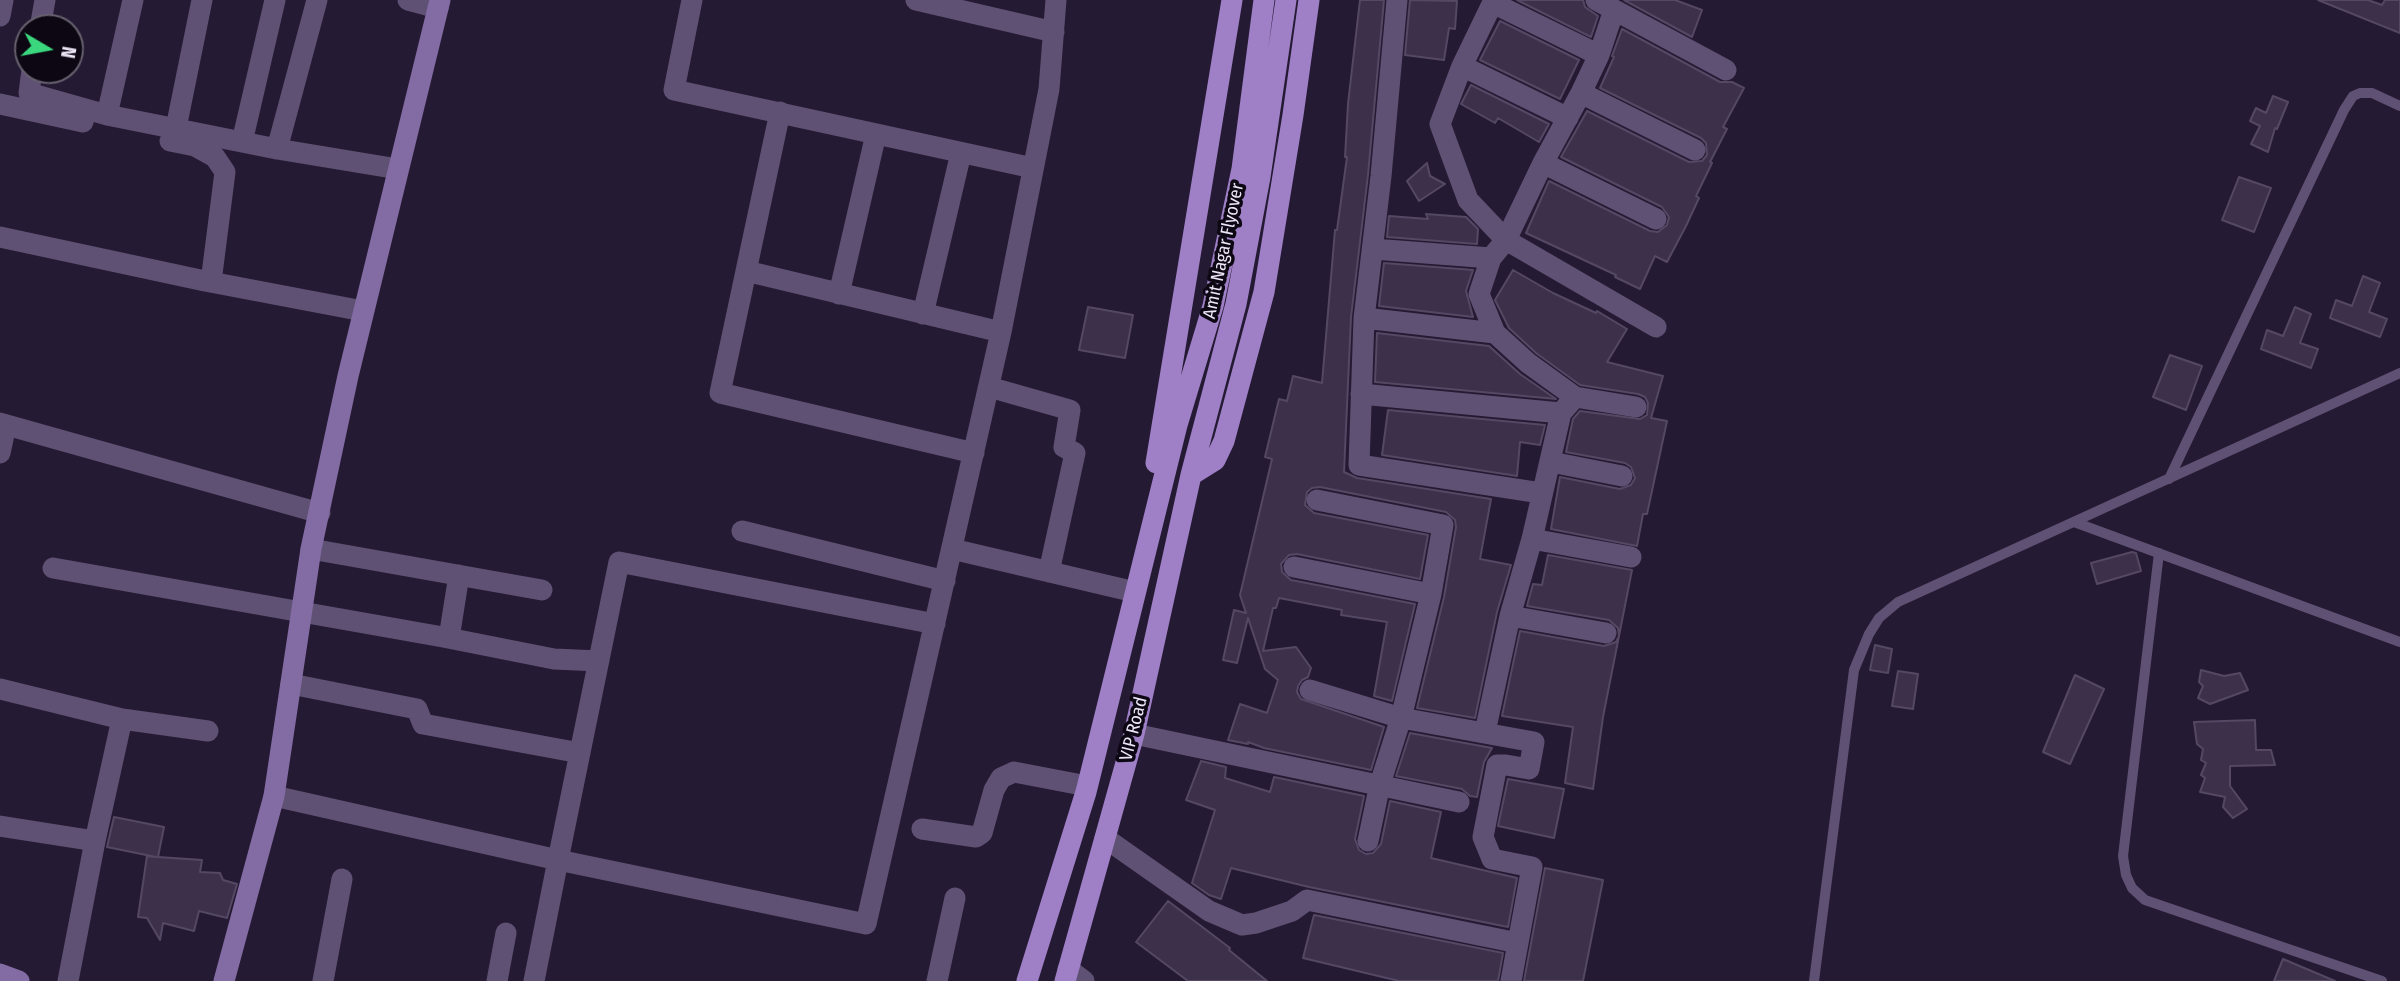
<!DOCTYPE html>
<html>
<head>
<meta charset="utf-8">
<style>
	body { margin:0 }
	#map { position:relative; width:2400px; height:981px; overflow:hidden; background:#251a33; font-family:"Fira Sans Condensed",sans-serif }
	canvas { display:block }
	.north { position:absolute; left:14px; top:14px; width:70px; height:70px; box-sizing:border-box; background:#0c0712; border:2px solid #66606e; border-radius:50%; rotate:100deg; font-size:19px; font-weight:700; line-height:28px; text-align:center; color:#ece5f7 }
	.north::after { content:''; display:block; margin:auto; width:24px; height:32px; background:#3ad77f; clip-path:polygon(50% 0,100% 100%,50% 72%,0 100%) }
</style>
</head>
<body>
<div id="map">
<canvas width="2400" height="981"></canvas>
<div class="north">N</div>
</div>
<script>
const context = document.querySelector('canvas').getContext('2d');
context.lineJoin = 'round';
function fill(path, color) { context.fillStyle = color; context.fill(path, 'evenodd'); }
const shape = rows => new Path2D(rows.map(r => 'M' + r).join(''));
function stroke(path, color, width, dash) { context.strokeStyle = color; context.lineWidth = width; context.lineCap = dash ? 'butt' : 'round'; context.setLineDash(dash || []); context.stroke(path); }
function drawText(font, color, halo, rows, align = 'center') {
  context.font = font + ' "Fira Sans Condensed",sans-serif'; context.lineWidth = 7; context.setLineDash([]); context.textBaseline = 'middle'; context.strokeStyle = halo; context.fillStyle = color; for (const [text, x, y, turn = 0] of rows) {
    context.save(); context.translate(x, y); context.rotate((+turn || 0) * Math.PI / 180); context.textAlign = isNaN(turn) ? turn : align; if (halo) context.strokeText(text, 0, 0); context.fillText(text, 0, 0); context.restore();
  }
}
const building = shape([
	[1360,0,1384,0,1368,175,1351,317,1344,472,1357,478,1491,499,1480,559,1511,565,1497,612,1475,718,1417,708,1444,597,1456,527,1455,520,1446,512,1320,487,1312,488,1307,492,1305,505,1314,513,1428,535,1420,579,1297,554,1289,555,1281,564,1282,572,1291,580,1415,604,1392,701,1374,696,1387,622,1341,615,1342,610,1279,598,1276,608,1273,608,1263,651,1296,647,1311,668,1308,677,1302,680,1298,686,1297,692,1301,699,1384,727,1371,770,1264,748,1248,742,1248,744,1228,740,1240,704,1267,713,1278,680,1265,669,1248,618,1237,663,1223,660,1234,610,1246,613,1240,595,1272,459,1265,457,1279,399,1287,401,1293,376,1322,383,1335,230,1337,230,1347,157,1345,157,1348,104,1360,0],
	[1410,0,1457,1,1455,29,1449,28,1444,60,1405,55,1410,0],
	[1517,0,1583,0,1585,7,1598,16,1591,37,1517,0],
	[1624,0,1675,0,1702,10,1692,37,1624,0],
	[2318,0,2368,0,2382,5,2385,0,2400,0,2400,33,2318,0],
	[1500,21,1579,60,1560,99,1480,60,1500,21],
	[1622,29,1720,82,1732,82,1744,88,1723,127,1727,129,1710,162,1712,163,1696,196,1699,198,1686,226,1667,262,1655,256,1640,289,1615,277,1616,275,1526,233,1549,181,1650,231,1658,232,1667,225,1669,217,1662,207,1561,157,1587,111,1689,162,1702,161,1707,155,1706,143,1701,138,1600,88,1614,57,1612,56,1622,29],
	[1471,85,1549,124,1539,142,1498,118,1495,123,1461,104,1471,85],
	[2273,96,2288,102,2277,129,2275,128,2268,152,2251,144,2260,126,2250,121,2256,108,2266,113,2273,96],
	[1427,163,1430,176,1445,184,1419,201,1407,181,1427,163],
	[2239,177,2271,188,2254,232,2222,220,2239,177],
	[1426,214,1466,217,1478,229,1477,244,1387,237,1389,216,1428,219,1426,214],
	[1384,263,1473,270,1466,291,1473,317,1379,306,1384,263],
	[1513,270,1553,293,1596,313,1597,311,1627,329,1607,362,1663,376,1651,418,1667,421,1647,514,1643,514,1637,546,1551,529,1560,477,1620,489,1631,485,1635,478,1631,467,1625,463,1566,452,1573,419,1580,411,1640,419,1647,415,1648,403,1645,397,1638,394,1580,385,1536,353,1509,328,1495,300,1513,270],
	[2363,276,2380,283,2369,312,2387,319,2380,337,2330,318,2336,300,2352,306,2363,276],
	[1088,307,1133,315,1125,358,1079,350,1088,307],
	[2295,307,2311,314,2300,343,2318,349,2311,368,2261,349,2267,330,2283,336,2295,307],
	[1377,333,1489,346,1520,374,1556,399,1375,382,1377,333],
	[2170,355,2202,366,2186,410,2153,397,2170,355],
	[1388,410,1545,425,1540,445,1520,442,1517,476,1382,455,1388,410],
	[2132,552,2136,553,2141,571,2097,584,2091,563,2132,552],
	[1548,555,1632,570,1603,717,1593,789,1565,783,1573,727,1502,716,1520,631,1604,646,1616,642,1619,636,1618,628,1609,620,1527,606,1533,584,1542,585,1548,555],
	[1875,645,1892,649,1888,673,1870,670,1875,645],
	[2201,670,2224,676,2240,673,2248,690,2210,704,2198,698,2203,686,2199,682,2201,670],
	[1898,671,1918,674,1913,709,1892,706,1898,671],
	[2075,675,2104,689,2070,764,2043,752,2075,675],
	[2255,720,2256,750,2271,750,2275,765,2230,766,2230,786,2247,809,2233,818,2223,807,2225,797,2200,792,2205,778,2201,775,2206,763,2201,760,2203,749,2197,744,2194,722,2255,720],
	[1410,733,1492,748,1484,762,1477,797,1470,796,1462,789,1396,776,1410,733],
	[1201,761,1226,767,1225,778,1270,792,1274,777,1364,796,1355,839,1359,850,1366,854,1373,853,1381,844,1390,801,1441,812,1431,858,1517,878,1508,927,1309,887,1231,868,1221,899,1209,895,1192,883,1215,810,1186,800,1201,761],
	[1508,779,1564,789,1554,838,1498,826,1508,779],
	[114,817,164,827,158,857,202,860,200,872,220,873,223,880,237,884,227,918,199,911,194,931,163,923,160,940,147,918,138,917,147,856,156,857,107,847,114,817],
	[1545,868,1603,880,1583,981,1524,981,1545,868],
	[1168,901,1230,948,1229,950,1267,981,1188,981,1136,942,1168,901],
	[1314,915,1503,953,1498,981,1399,981,1303,958,1314,915],
	[2283,959,2335,981,2274,981,2283,959]
]);
const lane = shape([
	[2169,479,2344,110,2353,96,2360,93,2372,93,2400,106],
	[2074,522,2400,642],
	[2159,553,2123,856,2126,875,2132,888,2145,900,2382,981],
	[1814,981,1854,670,1869,634,1879,618,1898,602,2400,373]
]);
const street = shape([
	[408,0,438,8],
	[692,0,674,90,1033,168],
	[916,0,1054,32],
	[1397,0,1381,176,1364,318,1359,465,1541,493],
	[1494,0,1462,66,1440,124,1468,200,1506,240,1656,327],
	[1596,0,1726,70],
	[1493,3,1599,55],
	[0,16,3,0],
	[40,28,45,0],
	[1462,66,1568,118],
	[32,70,29,93,107,115,277,149,398,169],
	[1581,93,1695,150],
	[0,104,83,122],
	[780,112,720,393,974,453],
	[107,115,133,0],
	[176,128,202,0],
	[170,141,195,146,215,157,225,172,211,282],
	[242,142,275,0],
	[277,149,317,0],
	[1543,163,1656,219],
	[0,237,205,281,363,311],
	[1373,249,1491,258],
	[746,271,1001,332],
	[839,294,876,134],
	[923,314,961,153],
	[1364,318,1495,333],
	[989,387,1070,410,1064,447,1075,453,1049,572],
	[1361,394,1561,413],
	[1575,397,1636,407],
	[0,423,320,513],
	[0,453,6,425],
	[1551,462,1622,476],
	[1317,500,1443,525,1431,594,1401,718,1380,784,1368,841],
	[742,531,945,581],
	[1532,539,1631,557],
	[311,549,542,590],
	[952,549,1135,592],
	[1294,567,1431,594],
	[53,568,443,637,554,659,599,661],
	[1510,616,1606,633],
	[449,638,459,575],
	[291,684,417,709,423,724,580,753],
	[0,689,122,719,208,731],
	[1310,690,1401,718,1534,742,1529,769,1506,765,1497,765,1483,837,1492,859,1532,867,1511,981],
	[1485,732,1510,616,1532,539,1561,413,1575,397,1528,363,1495,333,1479,294,1491,258,1506,240,1543,163,1581,93,1599,55,1614,10],
	[1134,734,1459,802],
	[274,796,558,860,619,562,935,624],
	[0,826,95,841],
	[922,829,976,837,982,833,994,790,1001,778,1014,772,1087,786],
	[1105,838,1209,911,1242,925,1256,923,1292,911,1307,900,1518,943],
	[1068,969,1084,981],
	[68,981,95,841,122,719],
	[323,981,342,879],
	[497,981,506,933],
	[534,981,558,860,866,924,1001,332,1049,89,1056,0],
	[937,981,955,898]
]);
const secondary = shape([
	[0,974,19,981],
	[224,981,274,796,311,549,348,376,440,0]
]);
const primary = shape([
	[1156,463,1232,0],
	[1191,475,1215,460,1224,441,1264,292,1293,115,1309,0],
	[1027,981,1086,792,1177,425,1213,306,1242,169,1264,0],
	[1065,981,1134,734,1191,475,1236,304,1260,177,1286,0]
]);
const streetNames = [
	["Amit Nagar Flyover",1224,251,-78],
	["VIP Road",1134,729,-76]
];
fill(building, '#3c304b');
stroke(building, '#544865', 2);
stroke(lane, '#5f5173', 10);
stroke(street, '#5f5173', 21);
stroke(secondary, '#836ba3', 21);
stroke(primary, '#9f80c7', 21);
drawText('18px', '#ece5f7', '#0c0712', streetNames);
</script>
</body>
</html>
